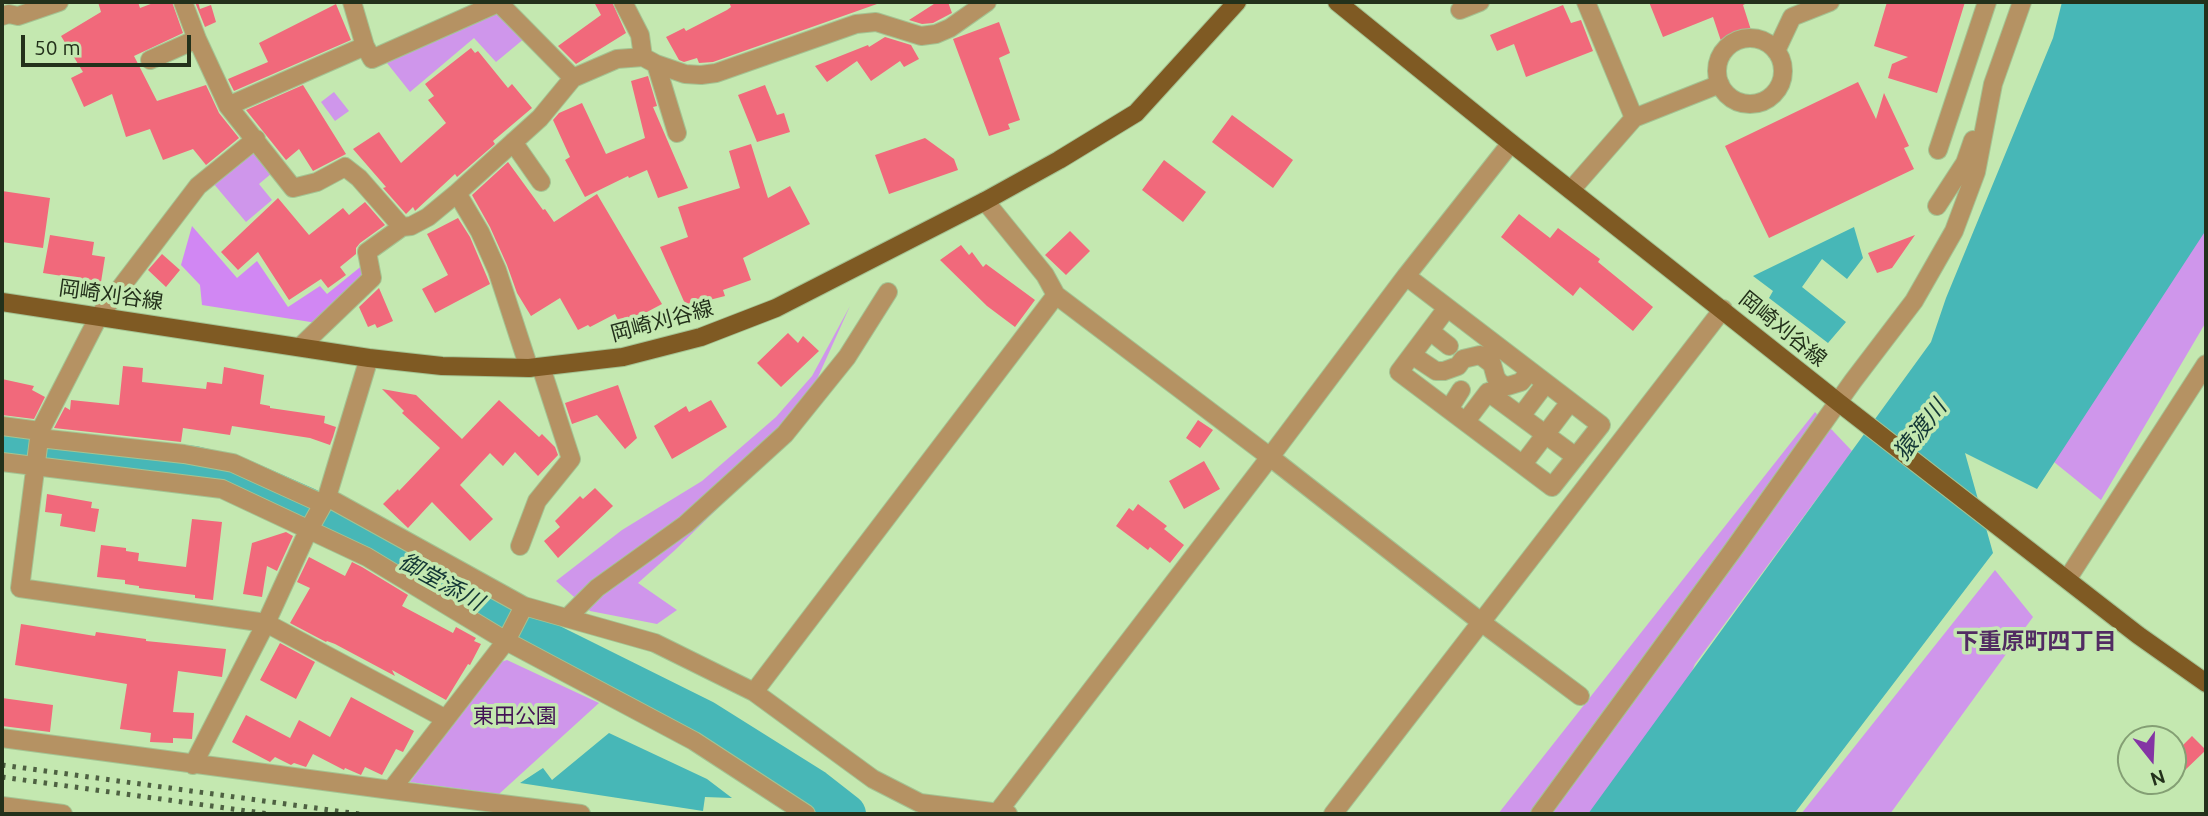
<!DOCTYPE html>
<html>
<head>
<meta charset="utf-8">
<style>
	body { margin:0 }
	#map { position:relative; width:2208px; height:816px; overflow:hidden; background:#c4e8b0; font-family:Ubuntu,sans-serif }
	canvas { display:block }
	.frame { position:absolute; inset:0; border:4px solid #23311b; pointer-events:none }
	.north { position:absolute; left:2117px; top:725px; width:70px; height:70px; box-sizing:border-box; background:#c4e8b0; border:2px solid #849f74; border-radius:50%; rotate:162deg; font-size:19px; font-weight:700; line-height:28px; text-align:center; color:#23311b }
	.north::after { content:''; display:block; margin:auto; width:24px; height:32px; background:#8434a4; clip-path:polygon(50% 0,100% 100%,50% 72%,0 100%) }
	.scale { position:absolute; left:21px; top:35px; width:170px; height:32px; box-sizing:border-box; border:4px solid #23311b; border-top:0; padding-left:9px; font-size:21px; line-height:24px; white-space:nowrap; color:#23311b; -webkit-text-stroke:5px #c4e8b0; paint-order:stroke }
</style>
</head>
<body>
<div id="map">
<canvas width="2208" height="816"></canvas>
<div class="frame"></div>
<div class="north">N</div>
<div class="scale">50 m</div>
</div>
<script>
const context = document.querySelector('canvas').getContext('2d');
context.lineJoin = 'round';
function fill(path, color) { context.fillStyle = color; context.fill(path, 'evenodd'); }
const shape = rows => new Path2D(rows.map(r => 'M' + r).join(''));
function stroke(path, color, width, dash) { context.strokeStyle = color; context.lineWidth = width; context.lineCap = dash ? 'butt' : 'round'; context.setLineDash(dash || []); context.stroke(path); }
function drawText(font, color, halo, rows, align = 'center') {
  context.font = font + ' Ubuntu,"Noto Sans JP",sans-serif'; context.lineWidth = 7; context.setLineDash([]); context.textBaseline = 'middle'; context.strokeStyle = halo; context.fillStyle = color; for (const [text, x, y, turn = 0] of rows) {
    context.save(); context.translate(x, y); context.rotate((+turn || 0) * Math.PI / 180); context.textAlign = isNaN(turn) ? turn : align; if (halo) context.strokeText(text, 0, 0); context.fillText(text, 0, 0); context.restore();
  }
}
const green = shape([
	[497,9,525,38,496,62,474,38,410,92,383,58],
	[334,92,349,111,335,121,321,102],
	[252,149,272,173,259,184,272,200,246,222,213,183],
	[2206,188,2206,322,2101,500,2054,462],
	[850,306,791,437,674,551,638,583,677,610,657,624,590,611,556,581,622,530,702,481,776,417,812,376],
	[1815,412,1852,451,1695,664,1632,814,1498,814],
	[1995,570,2033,617,1890,814,1801,814],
	[507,660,599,703,499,794,410,782,495,664]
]);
const forest = shape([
	[192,226,237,278,257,261,288,307,320,286,327,294,364,264,366,276,317,323,202,305,200,285,181,265]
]);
const water = shape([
	[2062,2,2206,2,2206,230,2037,489,1965,453,1993,553,1794,814,1588,814,1931,342,1946,298,2053,38],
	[1854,227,1863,258,1847,279,1822,259,1802,287,1846,322,1828,343,1769,298,1773,291,1753,276],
	[609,733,707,779,732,798,705,797,703,811,520,783,543,768,552,780]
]);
const river = shape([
	[2,444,47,452,194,466,236,476,306,507,553,645,704,720,814,789,846,814]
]);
const building = shape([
	[98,2,138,2,140,8,156,2,172,2,183,33,134,56,157,101,206,85,219,113,239,138,206,165,193,149,163,160,150,129,126,137,112,94,84,107,71,78,83,72,61,36,101,12],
	[195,2,198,2,200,9,211,5,216,22,205,27],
	[594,2,612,2,626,33,576,64,558,46,601,15],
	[729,2,877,2,877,4,713,62,699,63,697,58,684,62,679,60,666,37,684,28,686,31,727,10,731,7],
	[937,2,948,2,952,13,933,23,922,24,909,20],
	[1649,2,1749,2,1743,5,1751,30,1721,41,1713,17,1663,37],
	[1887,2,1965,2,1937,93,1888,78,1892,64,1908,57,1874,46],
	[336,4,351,40,234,91,228,79,268,62,259,43],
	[1563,5,1571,23,1581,20,1593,51,1526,77,1514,44,1497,51,1490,35],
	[999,22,1010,53,999,58,1020,120,1008,124,1010,129,989,136,953,39],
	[885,37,911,45,919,59,904,67,900,61,871,81,857,61,827,82,815,66,868,45,869,47],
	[471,48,475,53,478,51,508,88,512,84,532,108,493,141,495,144,457,177,455,174,415,211,413,207,406,214,383,188,386,187,353,149,379,132,401,163,446,123,428,100,434,96,425,84],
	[648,76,657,106,653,107,688,188,658,198,647,170,629,178,628,176,585,197,565,160,570,157,553,120,559,113,582,103,606,154,645,138,631,81],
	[1858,82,1876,119,1884,93,1909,146,1904,148,1914,169,1769,238,1725,146],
	[303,85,346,154,313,171,299,149,286,160,246,110],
	[765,85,777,115,784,113,790,132,757,142,738,95],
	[1232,115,1293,160,1273,188,1212,142],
	[925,138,954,159,958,170,889,194,875,155],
	[751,144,768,198,790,186,810,224,743,258,751,280,723,290,725,296,686,306,660,247,688,237,678,207,740,188,729,151],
	[1164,160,1206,192,1183,222,1142,190],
	[508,162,543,210,545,209,554,222,597,194,662,304,630,321,628,317,619,322,615,314,590,327,588,325,578,330,560,298,531,316,517,293,507,265,490,227,472,195],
	[2,191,50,198,43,248,2,242],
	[278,198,309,235,343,208,349,215,365,202,385,225,360,243,356,248,356,254,340,267,346,275,328,288,321,279,289,300,258,252,238,270,221,252],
	[1519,214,1550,238,1558,228,1600,259,1598,262,1653,307,1633,331,1580,287,1573,296,1501,237],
	[458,218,470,237,490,284,435,313,422,289,448,275,427,234],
	[1070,231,1090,251,1066,275,1045,255],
	[50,235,94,242,92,255,105,257,101,282,43,273],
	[1915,235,1892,268,1877,273,1868,253],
	[961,245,969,255,972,252,983,267,986,264,1035,300,1015,327,987,306,940,260],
	[162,254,180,270,166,287,148,270],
	[379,288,393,321,377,328,375,324,368,327,359,307],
	[788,333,798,343,803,336,819,351,781,387,757,363],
	[123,366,143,368,142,382,206,389,207,382,222,384,224,367,264,375,260,404,270,406,270,408,325,416,324,423,336,427,333,437,330,445,310,438,232,426,230,435,183,428,181,442,54,428,65,407,70,410,71,400,119,405],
	[2,379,34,386,32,390,45,397,34,419,2,415],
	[618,385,637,438,625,449,597,415,572,424,565,403],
	[382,389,416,395,462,439,499,400,539,437,542,434,555,447,558,455,538,476,515,452,503,466,490,453,460,485,493,519,470,541,432,502,408,528,383,504,398,489,399,491,440,448,402,413,404,411],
	[711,400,727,427,672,459,654,426,686,406,689,412],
	[1198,420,1213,430,1200,448,1186,438],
	[1204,461,1220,489,1184,509,1169,481],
	[595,488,613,506,558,558,544,541,560,527,555,521,580,496,583,499],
	[47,494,92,502,91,508,99,509,95,532,60,526,62,514,45,512],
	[1138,504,1167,526,1164,529,1184,545,1170,563,1150,547,1148,550,1116,526,1129,508,1133,511],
	[192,519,222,522,213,600,195,598,195,595,139,588,139,586,125,584,125,580,97,577,101,545,126,548,126,551,139,553,138,561,186,567],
	[286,532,293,536,277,571,267,566,262,597,243,594,252,543],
	[309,557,345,576,352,562,362,567,408,595,402,606,453,633,456,627,476,638,474,641,481,644,470,665,468,664,446,700,392,670,395,676,335,644,327,641,326,642,290,623,310,588,297,582],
	[21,624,95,636,96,632,146,639,146,641,226,649,222,677,178,671,173,712,194,713,192,739,173,738,173,743,150,742,151,733,120,729,127,684,15,665],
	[280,643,315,662,296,699,260,680],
	[351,697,414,731,403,752,396,749,382,775,365,767,361,775,345,768,344,770,313,754,306,767,294,763,291,765,275,757,270,762,232,742,246,715,290,738,299,720,330,737],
	[2,698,53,705,50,732,2,726],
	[2192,736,2206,750,2182,773,2182,746]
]);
const minor = shape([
	[183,2,197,39,228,106,293,188,317,182,345,167,359,178,402,227,411,226,428,217,457,193,540,118,573,78,617,59,643,57,656,64,685,74,701,75,716,73,856,24,876,22,921,36,936,34,950,28,987,2],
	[352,2,365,46,372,59,498,3],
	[498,2,573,78],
	[623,2,640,35,643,57],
	[1586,2,1634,118],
	[1460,10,1480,2],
	[2,16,9,14,18,16,59,2],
	'1717 71a33 33 0 1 1 66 0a33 33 0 1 1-66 0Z',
	[1776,51,1792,17,1830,2],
	[150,60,197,39],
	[656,64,677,133],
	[228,106,365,46],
	[256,139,198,186,99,316,40,431,20,588,266,623,446,719],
	[513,142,541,182],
	[1938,150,1987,2],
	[1571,190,1634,118,1720,84],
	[457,193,480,232,497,270,529,368],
	[1937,206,1965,163,1973,140],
	[1406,276,1601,425,1552,487,1399,372,1447,308],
	[1056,295,1270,457,1406,276,1511,143],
	[1430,331,1449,346],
	[300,347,372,278,367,252,402,227],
	[1412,355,1436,371,1444,371,1458,366,1463,359,1480,355,1492,364,1496,378,1501,384,1508,386,1521,382,1530,371],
	[369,358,327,497,524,606,655,643,754,692,873,779,920,803,1008,814],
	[1449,409,1461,390],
	[1521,416,1546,383],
	[1466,421,1488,392,1576,457],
	[2,426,40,431],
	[39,438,184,454,233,463,323,504],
	[2,462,222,489,367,557,506,641,694,741,806,814],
	[1523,464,1570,402],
	[520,546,537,501,571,459,541,367],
	[2068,578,2206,364],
	[567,618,597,588,686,524,785,434,847,357,888,292],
	[754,692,1056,295,1045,275,985,201],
	[2,738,391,790,506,641,524,606],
	[193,765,266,623,308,531,327,497],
	[391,790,581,814],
	[2,806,63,814],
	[997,813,1270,457,1481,622,1580,696],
	[1333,814,1723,309],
	[1540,814,1733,550,1853,381,1914,301,1954,231,1976,172,1993,84,2022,2]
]);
const major = shape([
	[1337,2,1511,143,1838,402,2138,635,2206,683],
	[2,302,369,358,442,366,529,368,623,357,701,337,776,308,985,201,1059,160,1136,113,1237,2]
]);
const rail = shape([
	[2,765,359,814],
	[2,777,269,814]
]);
const streetNames = [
	["岡崎刈谷線",111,295,8],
	["岡崎刈谷線",662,321,-15],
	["岡崎刈谷線",1783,329,39]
];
const parkNames = [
	["東田公園",515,716]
];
const waterNames = [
	["猿渡川",1920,430,-52],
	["御堂添川",441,582,29]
];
const neighbourhoodNames = [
	["下重原町四丁目",2036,641]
];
fill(green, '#cf96eb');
fill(forest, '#d187f3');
fill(water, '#47b7b7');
stroke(river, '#47b7b7', 40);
fill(building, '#f1697b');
stroke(minor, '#a4c392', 20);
stroke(major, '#a4c392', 20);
stroke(minor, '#b59263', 18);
stroke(major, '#7f5a23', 18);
stroke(rail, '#4e6142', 5, [3.5, 7]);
drawText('21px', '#23311b', '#c4e8b0', streetNames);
drawText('21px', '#421255', '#c4e8b0', parkNames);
drawText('italic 23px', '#133635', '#c4e8b0', waterNames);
drawText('bold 23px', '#512b62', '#c4e8b0', neighbourhoodNames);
</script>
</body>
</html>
